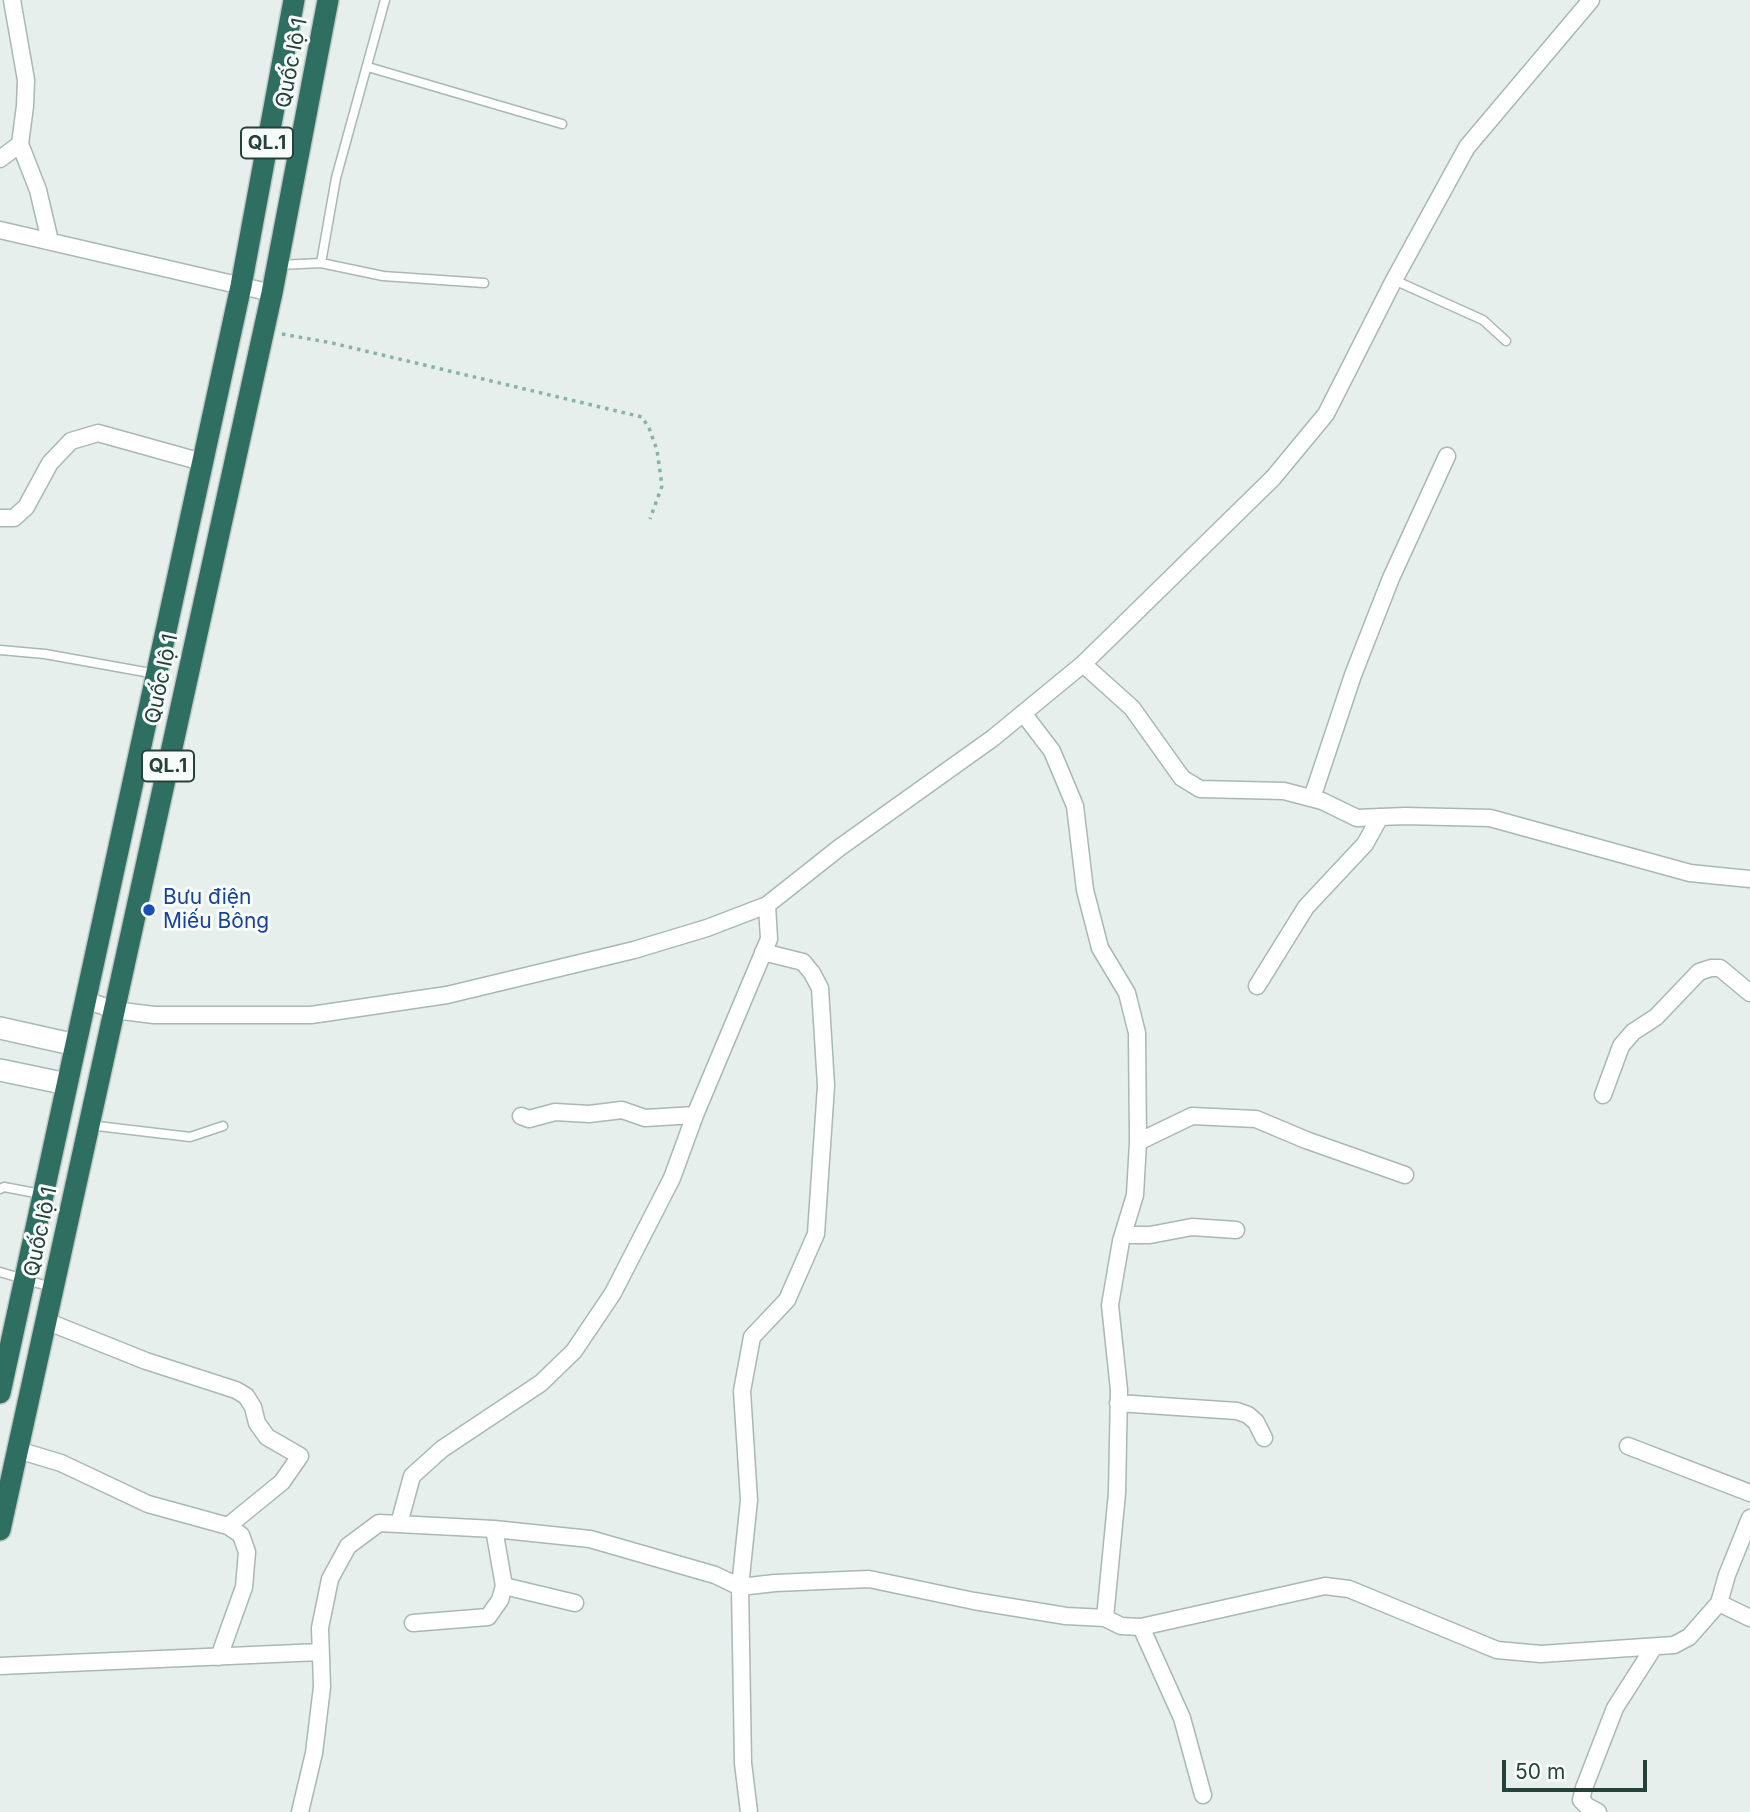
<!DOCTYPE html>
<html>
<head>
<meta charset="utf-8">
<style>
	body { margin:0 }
	#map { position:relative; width:1750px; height:1812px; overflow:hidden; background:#e6efeb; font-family:Inter,sans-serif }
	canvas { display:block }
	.scale { position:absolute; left:1502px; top:1760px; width:145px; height:32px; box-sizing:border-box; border:4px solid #24423a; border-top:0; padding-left:9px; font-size:21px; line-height:24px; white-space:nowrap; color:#24423a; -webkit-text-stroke:5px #f7fbf9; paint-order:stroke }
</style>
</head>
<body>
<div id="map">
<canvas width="1750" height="1812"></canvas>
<div class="scale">50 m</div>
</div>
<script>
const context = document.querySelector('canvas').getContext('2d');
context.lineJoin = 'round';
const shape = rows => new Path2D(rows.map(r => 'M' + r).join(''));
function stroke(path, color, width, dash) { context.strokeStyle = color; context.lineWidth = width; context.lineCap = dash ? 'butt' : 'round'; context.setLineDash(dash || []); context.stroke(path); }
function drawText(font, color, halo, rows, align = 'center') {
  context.font = font + ' Inter,sans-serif'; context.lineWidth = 6; context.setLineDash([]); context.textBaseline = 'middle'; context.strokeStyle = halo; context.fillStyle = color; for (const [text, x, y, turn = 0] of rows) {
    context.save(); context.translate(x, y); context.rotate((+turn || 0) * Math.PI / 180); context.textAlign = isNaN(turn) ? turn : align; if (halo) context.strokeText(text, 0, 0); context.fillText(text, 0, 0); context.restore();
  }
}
const path = shape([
	[282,334,332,343,642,417,649,428,657,450,662,486,650,519]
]);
const lane = shape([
	[368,67,562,124],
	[321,263,383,276,484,283],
	[280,265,321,263,336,178,385,0],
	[1394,280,1483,320,1506,341],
	[0,650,45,654,156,674],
	[89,1125,190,1137,223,1126],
	[0,1189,4,1187,41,1194],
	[0,1272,51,1287]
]);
const street = shape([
	[12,0,26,80,25,106,20,144,38,190,50,241],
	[0,159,20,144],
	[0,230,272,293],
	[0,518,14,518,26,507,50,463,71,441,98,433,202,462],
	[1083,664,1132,708,1182,778,1200,789,1284,791,1322,801,1357,818,1405,816,1490,818,1690,873,1750,879],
	[1023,713,1052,751,1075,806,1085,890,1100,948,1127,993,1137,1033,1138,1142,1135,1195,1121,1241,1110,1305,1119,1390,1117,1493,1105,1618],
	[1312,798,1353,675,1391,578,1447,456],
	[1257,986,1306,907,1365,844,1380,817],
	[86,1000,114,1010,154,1015,311,1015,447,995,634,950,707,928,767,905,839,848,993,738,1083,664,1273,478,1326,414,1394,280,1467,147,1591,0],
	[1603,1095,1621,1046,1633,1032,1656,1017,1699,972,1711,968,1720,968,1750,993],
	[521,1116,529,1119,555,1112,589,1114,622,1110,645,1118,695,1115],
	[1138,1142,1192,1116,1256,1119,1306,1140,1405,1175],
	[1123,1235,1150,1235,1192,1227,1236,1230],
	[46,1321,146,1361,236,1390,246,1396,253,1407,257,1423,267,1437,300,1456,282,1482,228,1526],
	[1118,1403,1237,1411,1248,1415,1256,1422,1264,1438],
	[1628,1446,1750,1493],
	[18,1450,61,1463,148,1504,228,1526,241,1535,247,1552,244,1587,219,1657],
	[399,1524,412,1476,442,1449,541,1383,574,1351,613,1293,672,1178,695,1115,769,939,767,905],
	[504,1586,575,1603],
	[1719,1603,1750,1618],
	[413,1623,488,1617,500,1600,504,1586,494,1529],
	[1141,1627,1182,1718,1203,1795],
	[0,1666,320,1652],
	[300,1812,314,1753,322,1687,320,1628,330,1579,348,1546,379,1523,494,1529,590,1539,715,1575,740,1587,775,1583,869,1579,974,1601,1066,1616,1105,1618,1121,1626,1141,1627,1325,1586,1349,1589,1497,1650,1541,1654,1674,1645,1689,1637,1719,1603,1727,1575,1750,1518],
	[749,1812,743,1763,740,1587,749,1500,742,1391,752,1337,787,1300,816,1234,826,1086,820,988,812,973,803,962,763,952],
	[1598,1812,1587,1806,1581,1800,1584,1788,1615,1708,1654,1647]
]);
const secondary = shape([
	[0,1028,76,1045],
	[0,1070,67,1084]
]);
const highway = shape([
	[0,1393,241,286,294,0],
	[0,1530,272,293,328,0]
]);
const markers = [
	[149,910,7,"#1a4fb4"]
];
const shields = [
	[267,143,52],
	[168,766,52]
];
const shieldNames = [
	["QL.1",267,143],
	["QL.1",168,766]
];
const streetNames = [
	["Quốc lộ 1",292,63,-79],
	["Quốc lộ 1",162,679,-78],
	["Quốc lộ 1",41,1232,-78]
];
const transitNames = [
	["Bưu điện",163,898],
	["Miếu Bông",163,922]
];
stroke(lane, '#a8b8b2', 11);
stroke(street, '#a8b8b2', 19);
stroke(secondary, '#a4bbb3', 24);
stroke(highway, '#c2cac8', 24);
stroke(path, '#86b3a5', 3.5, [3.5, 5]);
stroke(lane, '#fff', 8);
stroke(street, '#fff', 16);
stroke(secondary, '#fff', 21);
stroke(highway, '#2f6f62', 21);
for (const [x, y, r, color] of markers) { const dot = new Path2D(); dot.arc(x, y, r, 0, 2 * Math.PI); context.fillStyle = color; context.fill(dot); stroke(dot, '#f7fbf9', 2.5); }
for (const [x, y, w] of shields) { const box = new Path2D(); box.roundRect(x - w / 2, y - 15.5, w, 31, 5); context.fillStyle = '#f7fbf9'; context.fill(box); stroke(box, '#24423a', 2); }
drawText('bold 19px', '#24423a', null, shieldNames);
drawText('21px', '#24423a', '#f7fbf9', streetNames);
drawText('21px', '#164399', '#f7fbf9', transitNames, 'left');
</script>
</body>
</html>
